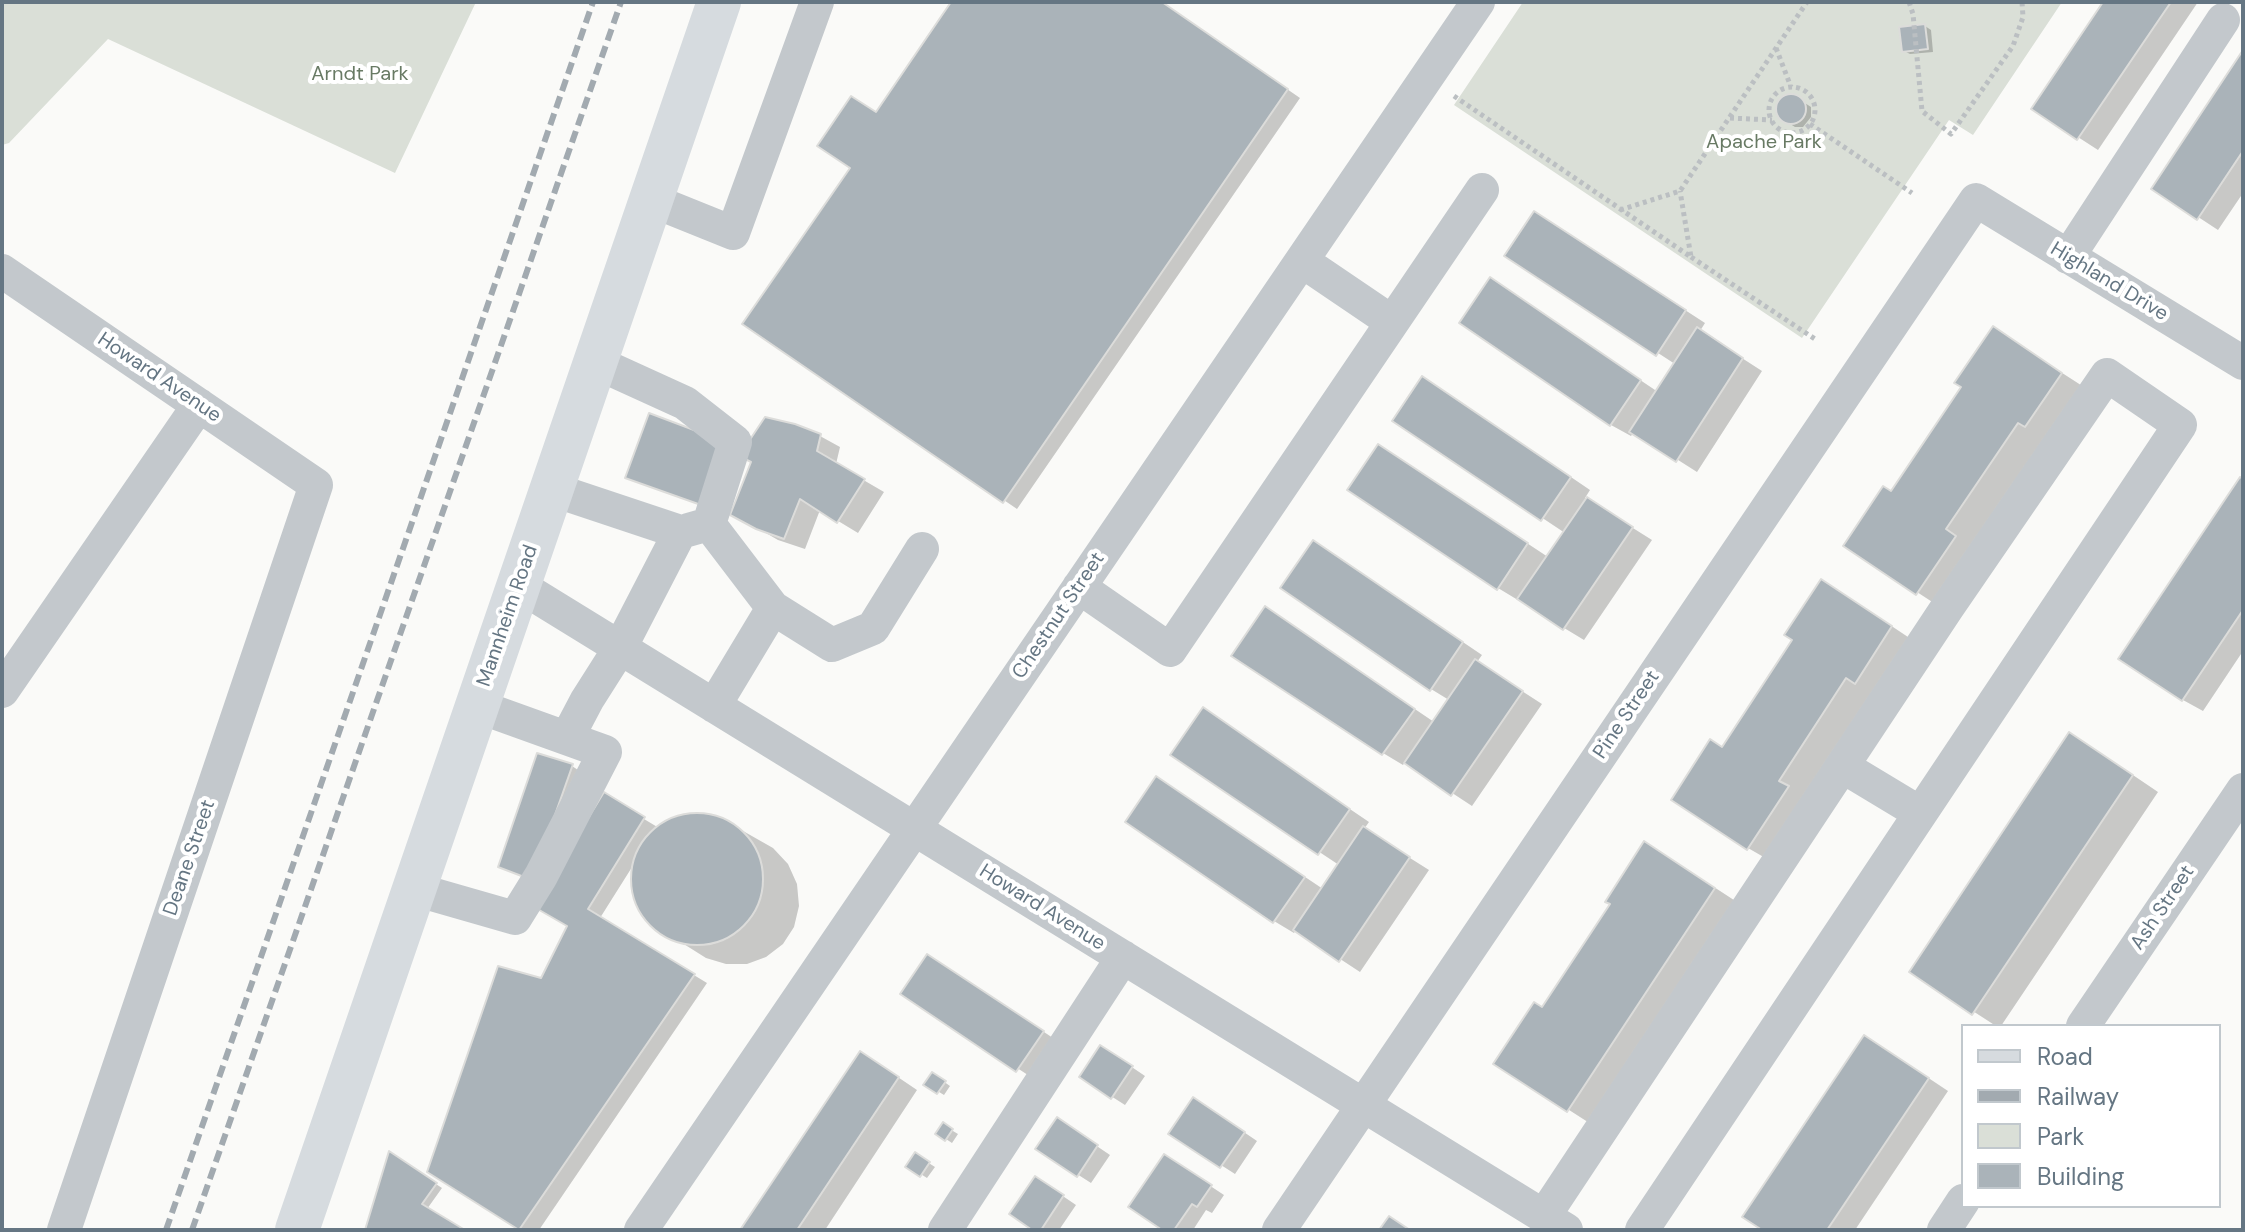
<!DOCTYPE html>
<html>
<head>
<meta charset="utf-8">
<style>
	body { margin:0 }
	#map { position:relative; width:2245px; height:1232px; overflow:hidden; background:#fafaf8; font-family:"DM Sans",sans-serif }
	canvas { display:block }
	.frame { position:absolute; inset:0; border:4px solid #657683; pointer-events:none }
	.legend { position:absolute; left:1961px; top:1024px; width:260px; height:184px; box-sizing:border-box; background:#fff; border:2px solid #c1c8cd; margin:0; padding:10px 14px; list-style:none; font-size:24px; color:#657683 }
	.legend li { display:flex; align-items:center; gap:16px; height:40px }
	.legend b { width:40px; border:2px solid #c1c8cd }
</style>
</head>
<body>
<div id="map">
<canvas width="2245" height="1232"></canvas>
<div class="frame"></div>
<ul class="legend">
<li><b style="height:10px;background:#d6dbdf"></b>Road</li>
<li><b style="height:10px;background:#a2aab0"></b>Railway</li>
<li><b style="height:22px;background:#dadfd7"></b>Park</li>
<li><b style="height:22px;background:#aab3b9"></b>Building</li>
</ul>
</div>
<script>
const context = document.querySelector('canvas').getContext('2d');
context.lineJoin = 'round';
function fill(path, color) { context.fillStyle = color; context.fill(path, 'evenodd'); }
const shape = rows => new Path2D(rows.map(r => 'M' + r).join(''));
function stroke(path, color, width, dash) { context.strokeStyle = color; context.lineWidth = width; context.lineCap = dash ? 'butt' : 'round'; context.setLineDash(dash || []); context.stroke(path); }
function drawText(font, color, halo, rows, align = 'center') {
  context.font = font + ' "DM Sans",sans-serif'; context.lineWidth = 8; context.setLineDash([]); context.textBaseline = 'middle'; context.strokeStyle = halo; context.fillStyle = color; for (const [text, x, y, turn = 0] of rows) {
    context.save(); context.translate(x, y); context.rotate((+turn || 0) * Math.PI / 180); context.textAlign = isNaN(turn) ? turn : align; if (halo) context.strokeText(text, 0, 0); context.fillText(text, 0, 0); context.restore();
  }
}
const green = shape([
	[2,2,476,2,395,173,108,39,9,143,2,145],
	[1523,2,2062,2,1973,135,1949,120,1802,338,1454,105]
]);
const shadow = shape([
	[954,2,1161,2,1300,98,1017,509,745,324,853,168,877,114],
	[2106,2,2198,2,2098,150,2033,108],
	[1925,26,1931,30,1933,52,1910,54,1904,51],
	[2243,54,2243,193,2218,230,2154,188],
	[1794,96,1811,107,1811,117,1803,127,1795,127,1781,118,1778,106,1785,97],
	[1554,225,1705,323,1700,331,1762,371,1697,472,1634,432,1631,436,1611,425,1462,322,1491,280,1658,392,1675,364,1507,255],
	[1994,329,2087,389,1943,609,1845,545,1891,493,1964,387],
	[1443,390,1590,490,1585,498,1652,540,1584,640,1498,588,1398,458,1548,557,1565,533,1395,420],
	[820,436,840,447,836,464,884,492,858,533,820,510,805,549,778,540,733,514,753,462],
	[2243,481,2243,651,2203,711,2183,700],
	[1333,554,1482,655,1477,662,1542,704,1472,806,1405,762,1403,765,1383,753,1266,608,1434,722,1449,700,1431,689],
	[1848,597,1917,643,1774,863,1748,848,1723,749],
	[1204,710,1369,822,1364,829,1429,870,1360,972,1296,930,1294,933,1274,921,1128,822,1177,791,1323,889,1339,865,1173,755],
	[2096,750,2158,792,2001,1026,1996,1026,1911,971],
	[572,766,578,770,538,882,506,870],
	[604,795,659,828,673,819,694,814,715,817,736,827,773,848,788,864,797,884,799,906,794,927,783,944,766,957,747,964,726,964,706,958,652,924,640,908,633,888,634,864,600,918,707,983,539,1230,523,1230,429,1172,542,980,570,925],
	[1671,859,1740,904,1594,1126,1496,1063],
	[948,968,1062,1044,1037,1081,903,993],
	[1885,1049,1948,1091,1855,1230,1765,1230],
	[1114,1055,1145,1076,1125,1105,1081,1077],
	[880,1065,917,1090,825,1230,743,1230],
	[933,1074,950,1086,944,1095,926,1084],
	[1207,1107,1257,1141,1235,1174,1171,1133],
	[943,1125,958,1134,952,1143,937,1133],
	[1070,1128,1110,1155,1091,1183,1038,1149],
	[390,1154,442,1188,427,1209,461,1230,367,1230],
	[916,1155,935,1167,927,1178,908,1166],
	[1177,1164,1224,1195,1212,1213,1206,1210,1193,1230,1166,1230],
	[1048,1186,1076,1205,1059,1230,1036,1230]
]);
const building = shape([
	[951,2,1162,2,1288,89,1003,503,742,324,850,168,817,146,851,96,876,112,951,2],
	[2103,2,2171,2,2077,140,2031,109,2103,2],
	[1925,24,1928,49,1902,52,1899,27,1925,24],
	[2243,50,2243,151,2197,220,2151,189,2243,50],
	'1776 109a15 15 0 1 1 30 0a15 15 0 1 1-30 0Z',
	[1534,211,1686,310,1656,356,1504,256,1534,211],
	[1490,277,1641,380,1610,426,1459,323,1490,277],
	[1993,326,2062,373,2025,427,2018,423,1946,529,1956,536,1916,595,1843,546,1883,486,1891,491,1961,387,1954,383,1993,326],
	[1697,327,1743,358,1676,462,1629,432,1697,327],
	[1422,376,1571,477,1541,521,1392,421,1422,376],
	[649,413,723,441,701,505,625,478,649,413],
	[765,417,795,424,821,434,817,451,865,479,837,523,800,499,784,539,756,529,730,515,751,462,739,456,765,417],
	[1378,444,1528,543,1497,590,1347,490,1378,444],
	[2240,477,2243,479,2243,610,2182,701,2118,659,2240,477],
	[1587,497,1633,527,1563,630,1517,599,1587,497],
	[1313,540,1463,642,1430,691,1280,588,1313,540],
	[1821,579,1892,626,1855,684,1846,678,1779,781,1789,786,1747,850,1671,800,1710,739,1722,747,1792,640,1784,635,1821,579],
	[1265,606,1415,709,1382,755,1231,656,1265,606],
	[1475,659,1523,691,1451,796,1404,763,1475,659],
	[1203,707,1350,809,1318,855,1170,755,1203,707],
	[2069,732,2133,775,1972,1015,1909,972,2069,732],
	[537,753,573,764,532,880,498,867,537,753],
	[1156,776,1305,877,1273,923,1125,822,1156,776],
	[604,792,645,817,588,909,695,974,519,1230,427,1172,498,966,541,978,567,926,534,907,604,792],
	'631 879a66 66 0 1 1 132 0a66 66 0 1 1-132 0Z',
	[1363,826,1410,857,1339,962,1293,930,1363,826],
	[1644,841,1715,888,1567,1112,1493,1064,1534,1002,1542,1007,1610,904,1605,902,1644,841],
	[927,954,1044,1031,1016,1072,900,994,927,954],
	[1864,1035,1929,1078,1827,1230,1762,1230,1742,1217,1864,1035],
	[1100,1045,1133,1066,1111,1099,1079,1077,1100,1045],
	[860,1051,899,1077,797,1230,740,1230,860,1051],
	[932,1072,946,1081,937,1094,923,1085,932,1072],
	[1193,1097,1245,1132,1220,1168,1168,1134,1193,1097],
	[1057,1117,1098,1145,1077,1177,1035,1149,1057,1117],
	[943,1122,953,1129,945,1141,935,1134,943,1122],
	[389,1151,437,1183,422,1204,465,1230,365,1230,389,1151],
	[915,1152,930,1162,920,1177,905,1167,915,1152],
	[1164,1154,1212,1185,1197,1207,1192,1204,1174,1230,1162,1230,1128,1207,1164,1154],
	[1035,1176,1064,1195,1041,1230,1032,1230,1009,1214,1035,1176],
	[1389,1216,1410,1230,1379,1230,1389,1216]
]);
const path = shape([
	[1909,2,1913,14,1922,111,1951,134,2013,46,2023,17,2022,2],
	[1776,48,1791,87],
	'1769 110a23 23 0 1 1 46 0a23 23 0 1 1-46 0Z',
	[1454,96,1691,257,1680,191],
	[1730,118,1772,120],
	[1810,124,1912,193],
	[1620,210,1680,191,1807,2],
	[1691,257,1815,339]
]);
const minor = shape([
	[651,200,733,233,817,2],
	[2068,257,2223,20],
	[1302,261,1392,322],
	[2,271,316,485,64,1230],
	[595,362,685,403,735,442,709,524,688,530],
	[551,489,680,532,620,648,587,700,567,738],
	[709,524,773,608,832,645,873,628,922,549],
	[518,585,1566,1230],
	[1079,587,1170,650,1482,190],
	[2,691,199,405],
	[714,706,773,608],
	[1842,766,1920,813],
	[414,889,515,918,541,876,605,752,477,706],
	[2083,1026,2243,790],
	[1544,1216,1947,608,2107,375,2180,425,1642,1230],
	[641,1230,1478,2],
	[945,1230,1123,957],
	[1279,1230,1976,200,2243,363],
	[1944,1230,1963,1201]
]);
const major = shape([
	[297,1230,719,2]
]);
const rail = shape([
	[166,1230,593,2],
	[192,1230,621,2]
]);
const parkNames = [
	["Arndt Park",360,75],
	["Apache Park",1764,143]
];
const streetNames = [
	["Highland Drive",2109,282,31],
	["Howard Avenue",159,378,34],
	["Mannheim Road",508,616,-71],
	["Chestnut Street",1059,616,-56],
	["Pine Street",1627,715,-56],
	["Deane Street",190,858,-71],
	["Howard Avenue",1042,908,32],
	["Ash Street",2163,908,-56]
];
fill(green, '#dadfd7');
fill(shadow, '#0003');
fill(building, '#aab3b9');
stroke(building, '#dcdcda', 2);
stroke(path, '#bbbfc2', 5, [4, 4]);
stroke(minor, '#c3c8cc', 34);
stroke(major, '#d6dbdf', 44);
stroke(rail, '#a2aab0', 6, [12, 6]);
drawText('20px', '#687a64', '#fff', parkNames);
drawText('20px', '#657683', '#fff', streetNames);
</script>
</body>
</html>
